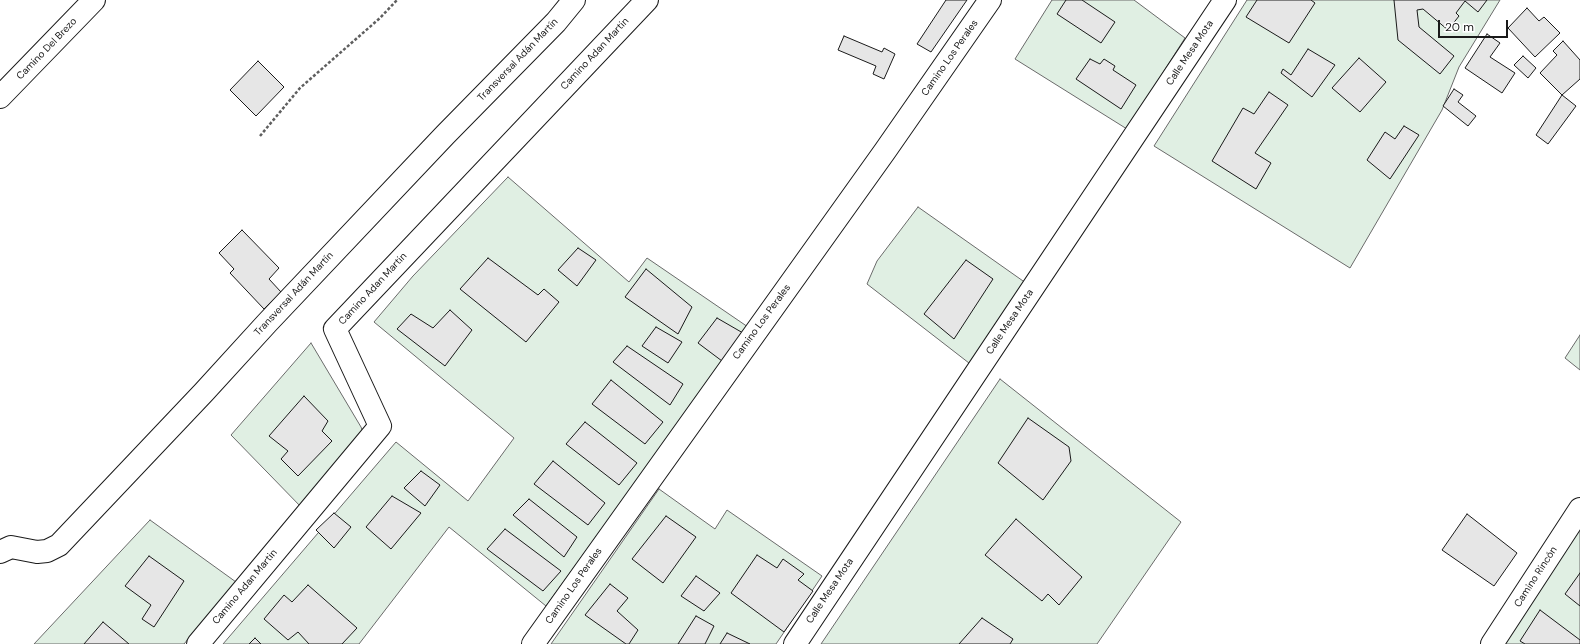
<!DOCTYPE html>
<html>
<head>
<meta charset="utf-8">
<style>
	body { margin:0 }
	#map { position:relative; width:1580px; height:644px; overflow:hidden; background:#fff; font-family:"DM Sans",sans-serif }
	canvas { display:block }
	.scale { position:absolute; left:1438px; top:20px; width:70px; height:18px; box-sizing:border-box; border:2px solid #1a1a1a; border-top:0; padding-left:5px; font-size:12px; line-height:14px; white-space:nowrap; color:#1a1a1a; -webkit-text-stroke:3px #fff; paint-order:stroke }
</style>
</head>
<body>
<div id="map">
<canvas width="1580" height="644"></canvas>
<div class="scale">20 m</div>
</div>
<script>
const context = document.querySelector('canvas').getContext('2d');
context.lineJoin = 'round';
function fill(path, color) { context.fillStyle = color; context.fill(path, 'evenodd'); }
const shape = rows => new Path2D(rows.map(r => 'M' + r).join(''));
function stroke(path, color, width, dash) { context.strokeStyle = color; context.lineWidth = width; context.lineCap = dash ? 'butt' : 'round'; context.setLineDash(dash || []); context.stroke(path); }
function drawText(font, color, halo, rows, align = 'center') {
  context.font = font + ' "DM Sans",sans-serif'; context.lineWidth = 3; context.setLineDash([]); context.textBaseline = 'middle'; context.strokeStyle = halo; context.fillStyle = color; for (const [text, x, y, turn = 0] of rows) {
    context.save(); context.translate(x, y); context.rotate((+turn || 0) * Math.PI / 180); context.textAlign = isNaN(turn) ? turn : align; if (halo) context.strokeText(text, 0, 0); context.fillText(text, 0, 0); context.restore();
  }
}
const green = shape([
	[1052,0,1134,0,1185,38,1127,129,1015,59,1052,0],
	[1247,0,1500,0,1459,67,1442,110,1350,268,1154,146,1247,0],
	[508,177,629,282,647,258,748,327,546,606,449,527,359,644,223,644,396,442,468,501,514,438,374,322,413,276,508,177],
	[918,207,1033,288,978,370,867,284,877,261,918,207],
	[1580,335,1580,370,1565,358,1580,335],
	[311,343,361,427,365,437,303,509,231,435,311,343],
	[1000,379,1181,522,1097,644,821,644,1000,379],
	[659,489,715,529,727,510,822,576,776,644,551,644,659,489],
	[150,520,236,582,184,644,34,644,150,520],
	[1580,526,1580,644,1501,644,1580,526]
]);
const building = shape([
	[946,0,967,0,931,52,917,44,946,0],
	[1066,0,1082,0,1115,22,1101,43,1057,14,1066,0],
	[1257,0,1311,0,1315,3,1289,43,1246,17,1257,0],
	[1394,0,1487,0,1478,12,1465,1,1456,13,1459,16,1448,30,1423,9,1417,10,1419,27,1454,56,1440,74,1398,40,1394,0],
	[1527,8,1539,21,1544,17,1560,33,1535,57,1508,28,1527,8],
	[1487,34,1500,43,1490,57,1515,73,1502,93,1465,68,1487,34],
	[844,36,882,52,884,48,895,54,884,79,873,74,876,66,838,50,844,36],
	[1563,41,1580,60,1580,79,1562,95,1540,73,1557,55,1553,51,1563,41],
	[1308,49,1335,65,1312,97,1281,73,1283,69,1291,75,1308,49],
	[1523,56,1536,68,1528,78,1514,65,1523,56],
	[1359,58,1386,82,1360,112,1332,88,1359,58],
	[1090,59,1100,64,1104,59,1115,66,1113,70,1136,85,1121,109,1076,79,1090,59],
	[258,61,284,87,256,116,230,90,258,61],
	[1454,89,1463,95,1458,102,1476,116,1468,126,1443,106,1454,89],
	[1269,92,1288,105,1255,153,1271,163,1256,189,1212,161,1243,108,1254,114,1269,92],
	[1562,95,1576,106,1548,144,1536,135,1562,95],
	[1404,126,1419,135,1390,179,1367,160,1385,132,1395,139,1404,126],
	[242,230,279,268,269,279,281,292,264,309,230,273,234,269,219,253,242,230],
	[578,248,596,260,577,286,558,270,578,248],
	[488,258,538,295,544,289,559,302,526,342,460,289,488,258],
	[966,260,993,279,954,339,924,314,966,260],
	[646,269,692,307,678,334,625,297,646,269],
	[450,310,472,330,445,366,397,329,411,314,433,328,450,310],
	[717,318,743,333,722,361,698,343,717,318],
	[656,327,682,342,668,363,642,346,656,327],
	[627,346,683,384,670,405,613,362,627,346],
	[611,380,663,422,645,444,592,404,611,380],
	[304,396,328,421,322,431,332,441,298,476,281,459,288,451,269,436,304,396],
	[1028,418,1069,447,1071,461,1043,500,998,463,1028,418],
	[585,422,637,463,619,485,566,444,585,422],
	[553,461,605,503,588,525,534,484,553,461],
	[421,471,440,485,425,506,404,488,421,471],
	[392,496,421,513,391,549,366,527,392,496],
	[529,499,577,537,564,557,513,515,529,499],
	[334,513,351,527,334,548,316,530,334,513],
	[1467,514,1517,553,1494,586,1442,550,1467,514],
	[666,516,696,537,663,583,632,559,666,516],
	[1016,519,1082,577,1059,605,1048,594,1042,601,985,555,1016,519],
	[505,529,561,571,543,591,487,549,505,529],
	[757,555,777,568,783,559,804,574,798,580,813,591,784,632,731,593,757,555],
	[149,556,184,581,154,627,142,619,151,605,125,586,149,556],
	[1580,573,1580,606,1565,594,1580,573],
	[696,576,720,593,704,611,681,596,696,576],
	[610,584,628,598,617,611,638,630,629,644,626,644,585,615,610,584],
	[308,585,357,628,342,644,309,644,298,632,288,640,264,619,284,595,292,602,308,585],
	[1540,610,1580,640,1580,644,1525,644,1520,641,1540,610],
	[696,616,714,626,705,644,678,644,696,616],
	[982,618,1013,639,1010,644,959,644,982,618],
	[103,622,129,644,84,644,103,622],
	[727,633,750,644,720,644,727,633],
	[255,638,261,644,249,644,255,638]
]);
const path = shape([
	[260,136,300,88,380,18,397,0]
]);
const minor = shape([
	[0,97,94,0],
	[0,552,11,547,37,552,47,551,59,545,204,392,267,323,445,135,556,22,574,0],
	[198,644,380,426,335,329,647,0],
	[533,644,885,151,990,0],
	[795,644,1225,0],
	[1492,644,1580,509]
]);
const streetNames = [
	["Camino Del Brezo",47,49,-46],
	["Calle Mesa Mota",1190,53,-56],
	["Camino Adan Martin",595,54,-47],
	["Camino Los Perales",950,58,-55],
	["Transversal Adán Martín",518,60,-46],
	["Camino Adan Martin",373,289,-47],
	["Transversal Adán Martín",294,294,-47],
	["Camino Los Perales",762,322,-54],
	["Calle Mesa Mota",1010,322,-56],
	["Camino Rincón",1536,577,-57],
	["Camino Los Perales",574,586,-55],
	["Camino Adan Martin",245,587,-50],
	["Calle Mesa Mota",830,591,-56]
];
fill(green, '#e0efe3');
stroke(green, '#6a6a6a', 1);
fill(building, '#e6e6e6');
stroke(building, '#1a1a1a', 1);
stroke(minor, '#1a1a1a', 24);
stroke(path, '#5f5f5f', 2.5, [3, 2]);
stroke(minor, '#fff', 22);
drawText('10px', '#1a1a1a', '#fff', streetNames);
</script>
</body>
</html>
